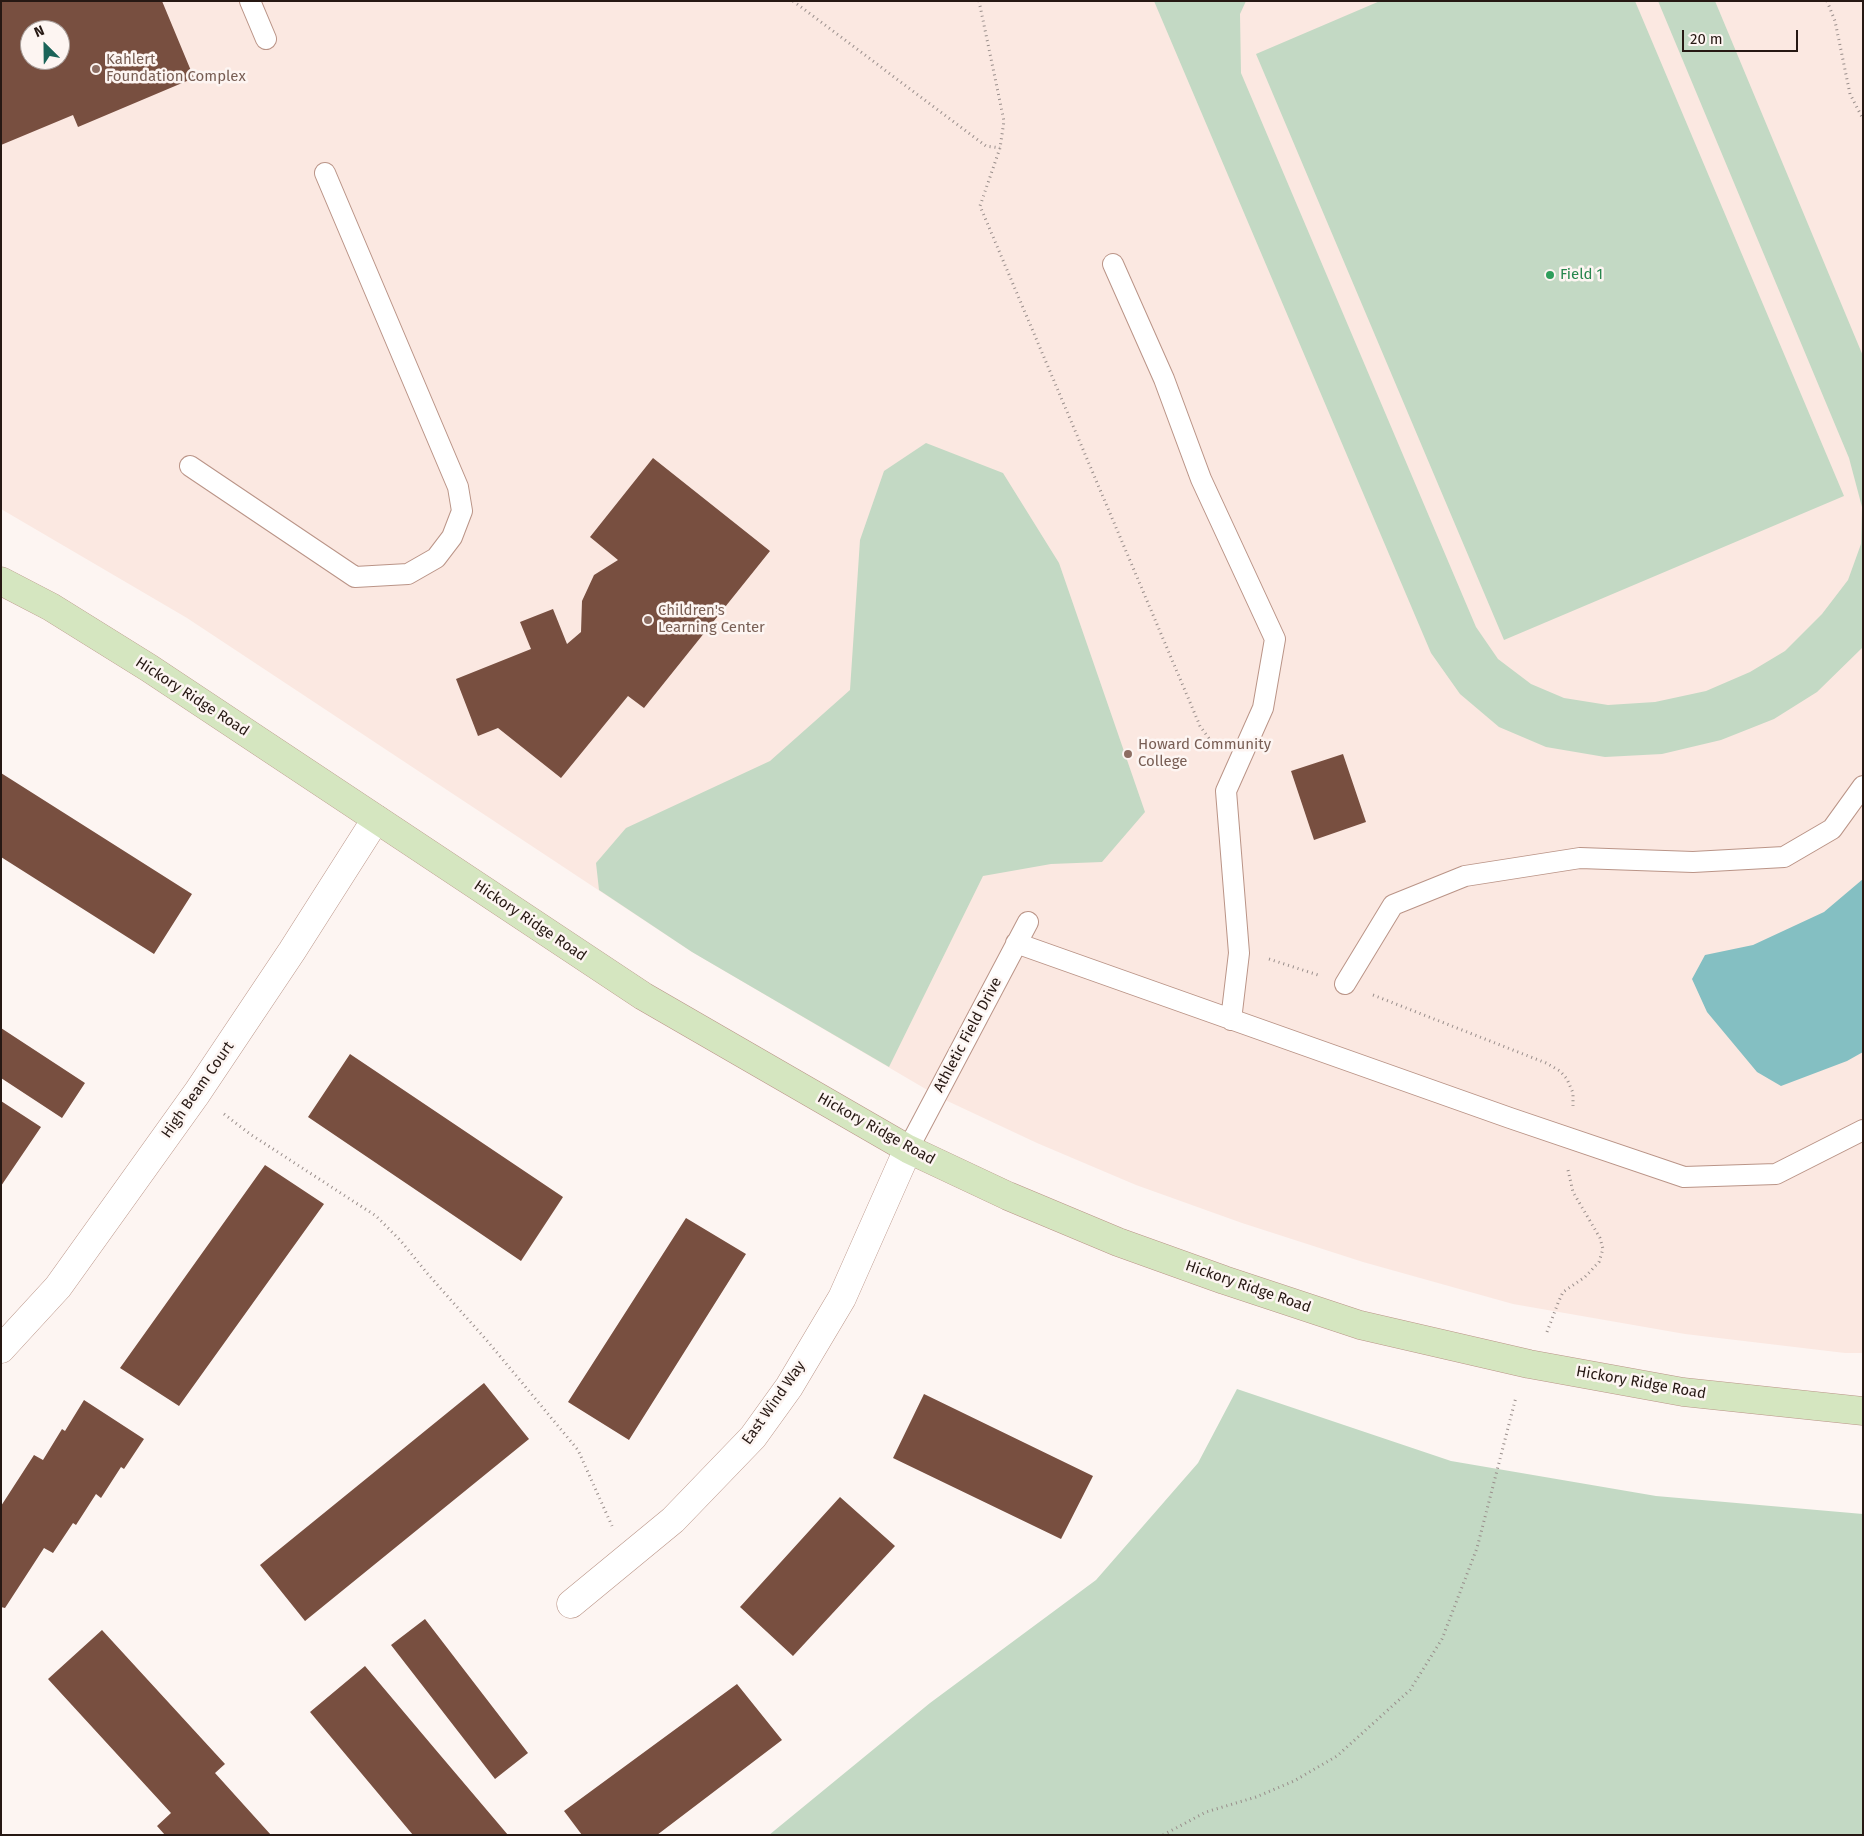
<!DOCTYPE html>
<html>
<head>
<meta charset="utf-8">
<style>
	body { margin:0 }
	#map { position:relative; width:1864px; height:1836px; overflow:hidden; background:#fdf5f2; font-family:"Fira Sans",sans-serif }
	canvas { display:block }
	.frame { position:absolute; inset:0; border:2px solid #261813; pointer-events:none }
	.north { position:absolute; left:20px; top:20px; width:50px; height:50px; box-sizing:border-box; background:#fdf5f2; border:1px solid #a79d99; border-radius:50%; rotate:337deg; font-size:14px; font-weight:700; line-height:20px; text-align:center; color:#261813 }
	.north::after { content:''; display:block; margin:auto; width:18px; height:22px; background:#1b6459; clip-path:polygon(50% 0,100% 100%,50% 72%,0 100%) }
	.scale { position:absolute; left:1682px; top:30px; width:116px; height:22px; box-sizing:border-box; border:2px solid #261813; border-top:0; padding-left:6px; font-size:15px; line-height:18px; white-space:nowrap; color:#261813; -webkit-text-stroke:4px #fdf5f2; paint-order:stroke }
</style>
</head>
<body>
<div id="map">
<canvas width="1864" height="1836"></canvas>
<div class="frame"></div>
<div class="north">N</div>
<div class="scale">20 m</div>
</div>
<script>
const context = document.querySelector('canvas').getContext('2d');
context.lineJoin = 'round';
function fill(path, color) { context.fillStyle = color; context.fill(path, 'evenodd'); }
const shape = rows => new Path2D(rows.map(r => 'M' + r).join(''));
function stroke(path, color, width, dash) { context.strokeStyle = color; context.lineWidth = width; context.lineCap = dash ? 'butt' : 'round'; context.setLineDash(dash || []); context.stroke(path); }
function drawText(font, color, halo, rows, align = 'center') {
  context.font = font + ' "Fira Sans",sans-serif'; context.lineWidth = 5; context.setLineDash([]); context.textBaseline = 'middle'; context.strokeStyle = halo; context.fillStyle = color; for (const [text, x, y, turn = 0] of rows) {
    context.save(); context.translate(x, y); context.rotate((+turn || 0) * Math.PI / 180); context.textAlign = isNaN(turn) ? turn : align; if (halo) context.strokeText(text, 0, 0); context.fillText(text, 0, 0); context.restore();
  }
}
const built = shape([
	[1,1,1863,1,1863,1353,1845,1353,1685,1334,1513,1304,1363,1262,1242,1223,1136,1185,1037,1143,941,1098,692,952,187,618,1,509],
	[30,30,60,30,60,60,30,60]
]);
const green = shape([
	[1154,1,1246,1,1240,14,1241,73,1476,627,1498,659,1531,684,1564,698,1608,705,1655,702,1706,691,1750,672,1785,651,1822,614,1848,580,1861,544,1862,507,1849,458,1658,1,1715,1,1863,356,1862,648,1817,692,1774,719,1721,740,1662,754,1605,757,1546,747,1499,727,1460,694,1431,653],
	[1380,1,1635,1,1844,496,1504,640,1256,54],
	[926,443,1003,473,1059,563,1145,812,1102,862,1051,864,983,876,889,1067,692,952,599,890,596,863,626,828,770,761,850,690,860,540,884,471],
	[1237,1389,1451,1461,1656,1496,1863,1514,1863,1835,769,1835,930,1703,1096,1580,1198,1463]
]);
const water = shape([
	[1863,879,1863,1052,1847,1061,1781,1086,1757,1072,1707,1012,1692,979,1705,955,1753,945,1824,912]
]);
const building = shape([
	[1,1,162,1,194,78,78,127,73,115,1,145],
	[30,30,60,30,60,60,30,60],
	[653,458,770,551,644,708,628,696,561,778,498,728,478,736,456,679,531,649,520,622,553,609,567,644,581,632,582,601,594,575,618,560,590,537],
	[1343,754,1366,822,1314,840,1291,771],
	[1,773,192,894,154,954,1,857],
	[1,1028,85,1083,62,1118,1,1078],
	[350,1054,563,1197,521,1261,308,1117],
	[1,1101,41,1127,1,1186],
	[265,1165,324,1204,179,1406,120,1368],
	[686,1218,746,1254,629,1440,568,1402],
	[484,1383,529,1439,305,1621,260,1565],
	[924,1394,1093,1476,1061,1539,893,1458],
	[84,1400,144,1439,124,1469,121,1467,101,1498,96,1494,76,1525,73,1523,53,1553,44,1548,5,1608,1,1607,1,1506,34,1455,43,1460,62,1429,65,1431],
	[840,1497,895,1546,793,1656,740,1607],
	[425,1619,528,1753,495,1779,391,1645],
	[102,1630,225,1764,215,1773,271,1835,165,1835,157,1826,171,1813,48,1679],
	[365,1666,435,1749,508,1835,413,1835,310,1712],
	[737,1684,782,1740,657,1835,582,1835,564,1811]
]);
const path = shape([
	[793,1,986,146,1000,148],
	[979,1,1004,121,1000,148,980,206,1200,726,1213,744],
	[1827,1,1835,21,1850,94,1863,119],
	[1269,959,1318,975],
	[1373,995,1546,1063,1560,1071,1567,1079,1573,1093,1573,1106],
	[224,1114,250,1134,376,1216,400,1240,427,1273,489,1343,578,1450,612,1526],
	[1547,1332,1558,1303,1563,1292,1585,1277,1599,1262,1603,1249,1600,1238,1573,1192,1568,1170],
	[1163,1835,1206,1812,1256,1797,1294,1781,1337,1756,1410,1690,1442,1639,1477,1548,1516,1397]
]);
const lane = shape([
	[250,1,266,39],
	[1113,264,1164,379,1201,479,1275,639,1263,708,1226,791,1239,953,1231,1020],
	[190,466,355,577,408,574,436,558,452,537,462,511,458,487,325,173],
	[1016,943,1510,1118,1684,1177,1776,1174,1863,1130],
	[1345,984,1393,905,1465,876,1580,858,1693,862,1784,857,1832,829,1863,786],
	[908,1149,1028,922]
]);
const street = shape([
	[1,1349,58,1287,197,1093,292,951,376,819],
	[571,1604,673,1520,753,1437,789,1387,842,1298,908,1149]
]);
const secondary = shape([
	[1,581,51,607,149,668,643,996,908,1149,1008,1196,1118,1242,1224,1280,1360,1325,1529,1364,1683,1392,1863,1411]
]);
const markers = [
	[96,69,5,"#8d6e63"],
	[1550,275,5,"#2e9e5b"],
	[648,620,5,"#8d6e63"],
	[1128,754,5,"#8d6e63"]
];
const educationNames = [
	["Kahlert",106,60],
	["Foundation Complex",106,77],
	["Children's",658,611],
	["Learning Center",658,628],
	["Howard Community",1138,745],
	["College",1138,762]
];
const leisureNames = [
	["Field 1",1560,275]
];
const streetNames = [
	["Hickory Ridge Road",192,697,33],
	["Hickory Ridge Road",530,921,34],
	["Athletic Field Drive",968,1035,-62],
	["High Beam Court",198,1090,-55],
	["Hickory Ridge Road",876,1129,29],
	["Hickory Ridge Road",1248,1287,19],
	["Hickory Ridge Road",1641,1383,10],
	["East Wind Way",774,1403,-55]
];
fill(built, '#fbe8e1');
fill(green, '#c3d9c4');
fill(water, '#84bfc2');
fill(building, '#784f40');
stroke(lane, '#ba9487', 22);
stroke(street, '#ba9487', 29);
stroke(secondary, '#ba9487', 29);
stroke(path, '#998e8b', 3, [1, 4]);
stroke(lane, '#fff', 20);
stroke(street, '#fff', 28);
stroke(secondary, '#d5e6c0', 28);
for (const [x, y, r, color] of markers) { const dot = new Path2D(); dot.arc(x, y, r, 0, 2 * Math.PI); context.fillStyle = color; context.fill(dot); stroke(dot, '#fdf5f2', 2); }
drawText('15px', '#785e54', '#fdf5f2', educationNames, 'left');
drawText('15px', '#27864d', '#fdf5f2', leisureNames, 'left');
drawText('15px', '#261813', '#fdf5f2', streetNames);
</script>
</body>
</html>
